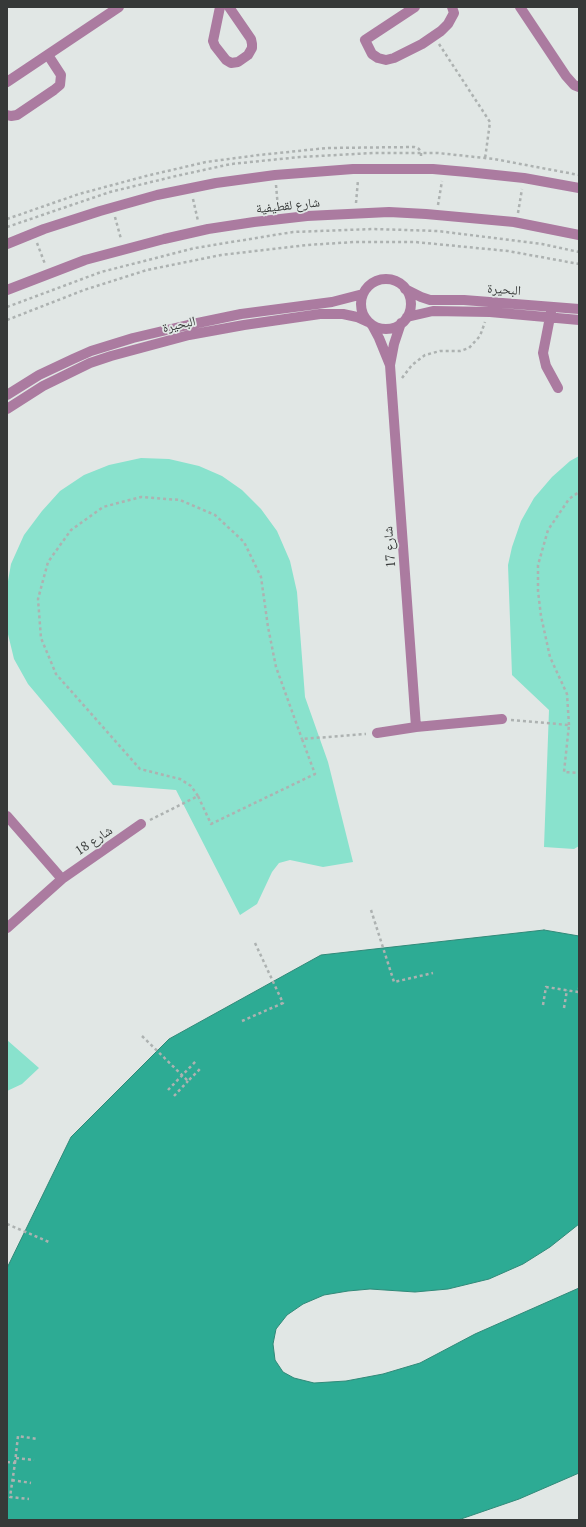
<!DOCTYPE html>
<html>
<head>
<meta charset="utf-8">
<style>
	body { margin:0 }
	#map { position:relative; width:586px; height:1527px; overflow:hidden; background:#e1e7e5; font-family:"PT Serif",serif }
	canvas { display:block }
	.frame { position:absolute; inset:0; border:8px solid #363938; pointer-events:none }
</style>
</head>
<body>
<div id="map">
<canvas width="586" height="1527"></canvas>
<div class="frame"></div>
</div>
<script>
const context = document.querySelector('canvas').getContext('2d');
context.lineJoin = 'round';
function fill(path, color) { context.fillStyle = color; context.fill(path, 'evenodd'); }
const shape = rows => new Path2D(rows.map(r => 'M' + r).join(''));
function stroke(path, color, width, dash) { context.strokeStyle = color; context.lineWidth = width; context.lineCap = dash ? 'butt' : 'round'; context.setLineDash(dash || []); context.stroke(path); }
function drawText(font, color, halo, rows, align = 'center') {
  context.font = font + ' "PT Serif","Noto Naskh Arabic",serif'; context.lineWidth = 3.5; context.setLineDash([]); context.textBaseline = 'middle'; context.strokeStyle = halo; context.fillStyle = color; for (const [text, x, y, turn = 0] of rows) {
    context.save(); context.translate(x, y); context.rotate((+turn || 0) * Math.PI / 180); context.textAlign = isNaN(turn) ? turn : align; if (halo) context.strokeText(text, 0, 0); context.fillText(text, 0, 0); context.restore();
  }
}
const green = shape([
	[579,456,579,846,574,849,544,847,549,710,512,675,508,565,512,547,521,521,534,498,552,477,570,461],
	[141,458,169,459,199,466,222,476,242,490,261,509,277,531,290,561,297,592,305,697,328,762,353,862,323,867,290,860,279,863,272,872,257,904,240,915,176,790,113,785,28,684,14,659,7,630,7,587,11,564,24,535,42,511,60,491,84,475,109,465],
	[7,1040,39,1068,22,1084,7,1091]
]);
const water = shape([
	[544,930,579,936,579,1224,550,1247,523,1264,489,1279,448,1289,415,1292,370,1289,348,1291,324,1295,303,1304,287,1315,276,1329,273,1344,275,1360,283,1372,294,1378,314,1383,346,1381,383,1374,420,1363,475,1334,579,1288,579,1473,519,1499,458,1520,7,1520,7,1268,71,1137,169,1039,321,955,544,930]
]);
const path = shape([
	[439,44,490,122,485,159],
	[276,185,278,208],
	[193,199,198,221],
	[356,203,358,180],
	[438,205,442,181],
	[518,213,522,189],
	[115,217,121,239],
	[7,219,79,194,146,176,206,162,259,155,327,148,414,147,419,149,421,153,421,159],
	[7,227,110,192,176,176,231,164,300,157,373,153,438,153,494,159,579,175],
	[37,243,45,264],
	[7,307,101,272,195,248,293,232,373,229,438,231,542,244,579,252],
	[7,320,84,290,147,270,221,255,307,245,354,242,415,242,508,251,579,264],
	[402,378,412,365,425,355,440,351,460,351,469,348,480,336,485,322],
	[511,720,569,725,564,772,579,773],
	[569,725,567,694,550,657,541,616,538,591,538,565,548,530,569,499,579,492],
	[198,796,191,786,180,779,140,769,56,674,41,638,38,599,48,562,71,530,103,507,141,497,180,500,215,515,244,542,261,577,268,627,276,667,302,739],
	[150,820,198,796,211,824,315,774,302,739,366,734],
	[371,910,394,982,433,973],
	[543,1005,546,987,578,992,579,988],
	[564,1008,567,990],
	[242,1021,283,1003,255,943],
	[142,1036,188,1081,201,1068],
	[168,1090,196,1061],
	[174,1096,188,1081],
	[7,1224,49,1242],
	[16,1458,34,1460],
	[7,1462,15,1463,10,1497,29,1499],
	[15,1463,18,1436,37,1439],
	[12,1480,31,1483]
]);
const minor = shape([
	[220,7,213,41,215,46,226,60,231,63,238,62,248,55,252,48,252,44,251,39,229,7],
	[415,7,365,40,372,54,378,58,386,60,394,58,422,44,441,31,448,24,454,13,452,7],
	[520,7,566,76,574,85,579,87],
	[7,82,119,7],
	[7,115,11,116,17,115,54,90,60,85,61,75,48,55],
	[7,244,44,229,100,211,157,195,216,183,275,175,353,169,433,169,467,172,524,178,579,188],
	'361 304a25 25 0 1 1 50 0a25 25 0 1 1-50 0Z',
	[405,289,421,297,430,300,464,300,579,309],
	[7,290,85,260,164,239,208,229,254,222,307,216,389,212,426,214,514,222,579,235],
	[551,312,543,353,546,366,558,388],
	[407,317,433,311,490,312,579,320],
	[401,323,394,344,390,365,416,727],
	[372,325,379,338,390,365],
	[7,395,39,375,73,359,91,351,133,338,188,325,241,314,332,302,363,294],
	[7,409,43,386,90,363,111,356,189,335,244,325,320,314,343,314,357,317,368,322],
	[377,733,416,727,502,719],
	[7,816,62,879],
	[7,928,62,879,141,824]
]);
const streetNames = [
	["شارع لقطيفية",288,206,-6],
	["البحيرة",504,290,4],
	["البحيرة",179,325,-13],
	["شارع 17",390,547,-94],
	["شارع 18",94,841,-34]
];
fill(green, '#89e2cd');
fill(water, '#2dab94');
stroke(water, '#308978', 1);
stroke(path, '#adb2b1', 2.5, [3, 3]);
stroke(minor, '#ab7ba0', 10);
drawText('13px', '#363938', '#e1e7e5', streetNames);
</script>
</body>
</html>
